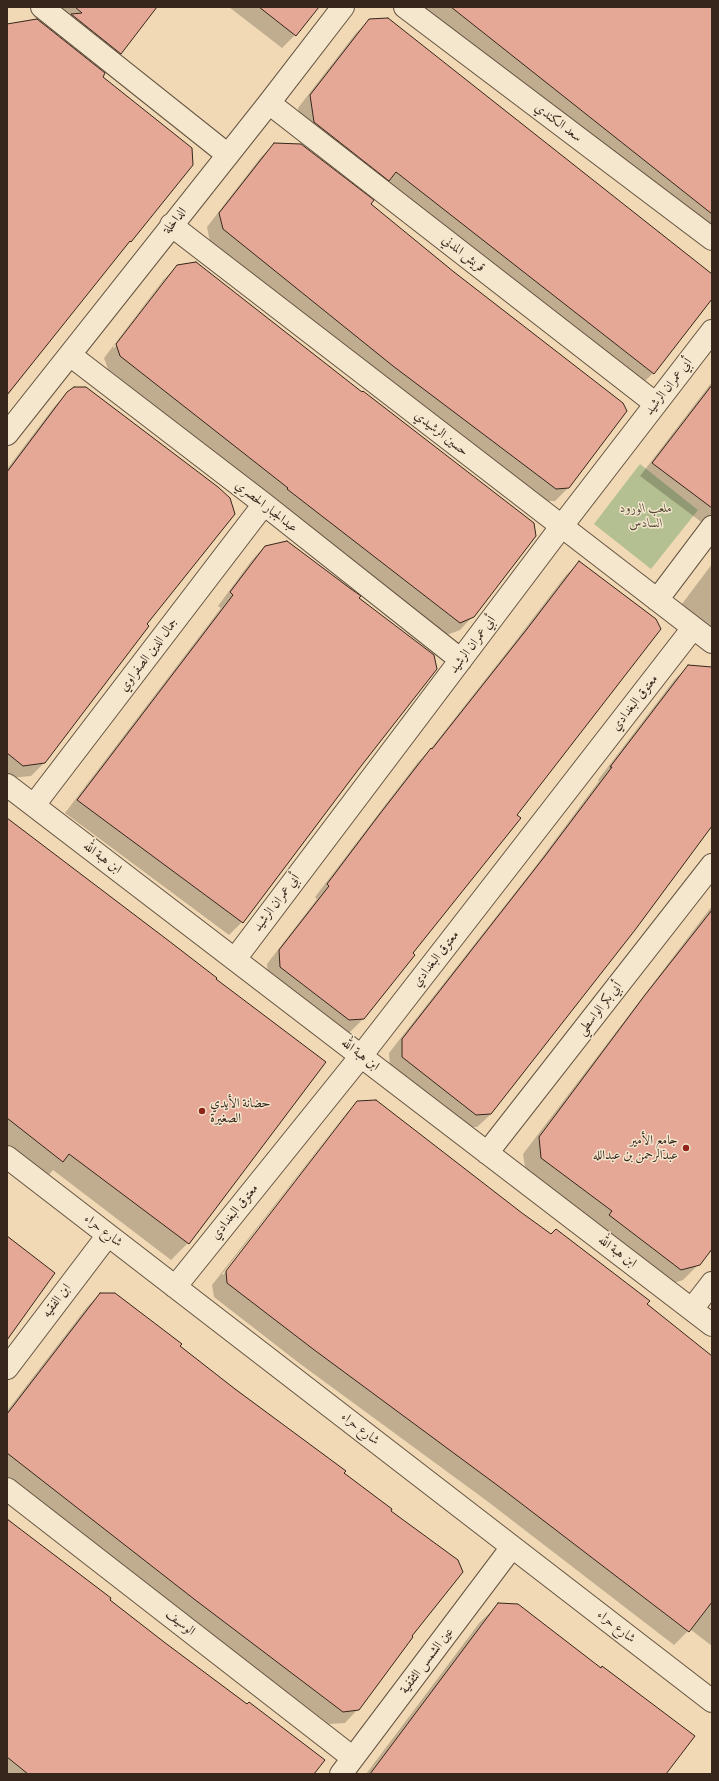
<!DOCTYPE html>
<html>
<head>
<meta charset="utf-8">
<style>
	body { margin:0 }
	#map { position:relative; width:719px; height:1781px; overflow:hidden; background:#f0d9b4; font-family:"Libre Bodoni",serif }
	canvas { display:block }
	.frame { position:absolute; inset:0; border:8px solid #36261b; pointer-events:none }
</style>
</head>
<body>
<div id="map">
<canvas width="719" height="1781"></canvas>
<div class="frame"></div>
</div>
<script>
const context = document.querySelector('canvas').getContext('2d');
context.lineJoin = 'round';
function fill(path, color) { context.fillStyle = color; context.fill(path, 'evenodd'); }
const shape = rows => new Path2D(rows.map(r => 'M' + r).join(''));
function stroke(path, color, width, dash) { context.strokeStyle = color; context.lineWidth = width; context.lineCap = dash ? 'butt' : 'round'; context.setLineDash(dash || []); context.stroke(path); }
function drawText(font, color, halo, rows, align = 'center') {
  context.font = font + ' "Libre Bodoni",Amiri,serif'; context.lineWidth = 3; context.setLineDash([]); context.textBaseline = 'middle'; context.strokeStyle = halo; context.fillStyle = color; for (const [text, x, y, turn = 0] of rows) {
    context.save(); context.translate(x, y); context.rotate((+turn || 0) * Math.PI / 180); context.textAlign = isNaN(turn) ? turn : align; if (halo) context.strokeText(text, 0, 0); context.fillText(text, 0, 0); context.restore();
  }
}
const green = shape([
	[640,464,698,510,651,569,594,524]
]);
const shadow = shape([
	[45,7,156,7,120,53,107,66],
	[229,7,318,7,295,35,282,48],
	[408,7,712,7,712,247],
	[370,20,712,275,712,298,653,373,640,386,302,135,298,108,356,33],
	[7,25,130,241,119,252,7,396],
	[274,144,369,205,547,346,568,488,555,501,542,501,210,242,207,227,261,157],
	[178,266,473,616,460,630,447,635,108,369,104,358,164,279],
	[167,277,169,277,114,348,113,347],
	[712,382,712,530,640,476],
	[67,393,146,625,45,762,31,776,10,778,7,776,7,469,54,407],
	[265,546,358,598,357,769,242,922,229,935,65,813,221,608,218,606,252,560],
	[579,563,516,815,363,1019,350,1032,336,1033,268,980,267,964,317,899,315,897,418,762,429,751,514,643,566,575],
	[712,564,712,633,679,608],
	[689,666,712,670,712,825,491,1114,477,1127,463,1127,390,1070,389,1053,532,871,599,781,598,780,675,679],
	[7,819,214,979,325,1062,188,1243,171,1260,53,1170,46,1178,7,1147],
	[712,906,712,1247,699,1264,683,1280,664,1286,526,1174,523,1154],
	[358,1102,522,1214,646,1305,712,1356,712,1646,690,1629,674,1645,487,1501,299,1363,214,1297,212,1285,344,1116],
	[346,1114,348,1114,223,1275,222,1274],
	[100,1294,179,1346,344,1471,343,1473,389,1511,410,1636,358,1709,345,1723,329,1724,182,1612,7,1476,7,1411,87,1307],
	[7,1518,13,1523,12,1524,108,1600,312,1774,7,1774],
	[499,1604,665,1774,366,1774,480,1622]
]);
const building = shape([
	[75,7,157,7,121,54,71,14,82,13,75,7],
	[259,7,319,7,296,36,259,7],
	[451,7,712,7,712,214,451,7],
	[388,18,712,274,712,299,654,374,396,172,389,181,314,122,310,95,369,19,388,18],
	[37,19,105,73,103,77,192,148,193,165,131,242,130,241,7,395,7,24,37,19],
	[274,143,301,144,374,200,371,204,454,272,623,403,627,411,569,488,556,489,393,366,223,229,219,213,274,143],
	[196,262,362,392,363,391,534,523,536,536,474,617,460,623,287,489,288,488,120,356,116,344,177,265,196,262],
	[712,385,712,508,652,463,712,385],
	[74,387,86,387,218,487,230,498,235,514,147,624,149,626,45,763,23,766,7,753,7,472,67,392,74,387],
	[287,541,351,589,361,596,359,598,434,655,437,669,358,770,243,923,77,800,233,595,230,592,265,546,287,541],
	[579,561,656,619,661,629,517,815,521,818,413,953,415,955,364,1019,349,1020,280,967,279,950,329,886,327,884,379,815,431,748,432,749,527,629,579,561],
	[688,665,712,667,712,826,635,930,491,1114,476,1115,402,1057,402,1039,545,856,612,767,610,767,688,665],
	[7,818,169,941,217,978,216,979,326,1062,189,1244,69,1154,63,1162,7,1118,7,818],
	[712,910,712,1249,700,1265,681,1270,609,1215,612,1211,541,1158,539,1137,645,995,712,910],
	[376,1100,522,1213,551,1234,556,1229,650,1301,647,1304,712,1356,712,1602,689,1632,501,1488,313,1349,227,1283,226,1271,357,1101,376,1100],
	[7,1236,55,1273,7,1340,7,1236],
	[100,1293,115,1293,182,1344,180,1346,235,1389,346,1471,344,1473,392,1509,391,1511,458,1560,463,1572,412,1636,413,1637,359,1710,343,1712,194,1599,7,1453,7,1414,100,1293],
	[7,1519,111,1598,110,1600,164,1642,247,1704,249,1702,325,1760,314,1774,28,1774,7,1757,7,1519],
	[498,1603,518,1604,601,1668,602,1666,695,1736,666,1774,370,1774,498,1603]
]);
const minor = shape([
	[42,7,228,155],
	[405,7,712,239],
	[269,103,656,404],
	[171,225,712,642],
	[70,355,264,504,461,660],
	[7,434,269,103,343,7],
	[657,600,712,527],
	[7,785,712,1325],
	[34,805,264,504],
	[235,959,561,527,712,331],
	[487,1153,712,865],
	[7,1157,712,1701],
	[175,1287,361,1056,693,628],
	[692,1309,712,1283],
	[7,1368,108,1235],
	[7,1489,353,1758],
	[341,1774,512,1547]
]);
const markers = [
	[202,1111,4,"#8f2418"],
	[686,1148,4,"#8f2418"]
];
const streetNames = [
	["سعد الكندي",558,123,37],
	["الداخلة",175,221,-51],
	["قريش المدني",463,254,38],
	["أبي عمران الرشيد",669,387,-52],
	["حسين الرشيدي",441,434,38],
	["عبدالجبار الحصري",266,507,38],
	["أبي عمران الرشيد",473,645,-53],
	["جمال الدين الصفراوي",149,655,-53],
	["معتوق البغدادي",635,703,-52],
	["ابن هبة الله",102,858,37],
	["أبي عمران الرشيد",277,903,-53],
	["معتوق البغدادي",436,959,-52],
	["أبي بكر الواسطي",600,1009,-52],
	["ابن هبة الله",360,1055,38],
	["معتوق البغدادي",235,1212,-51],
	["شارع حراء",103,1231,38],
	["ابن هبة الله",617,1252,37],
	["ابن الفقيه",57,1301,-53],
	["شارع حراء",360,1429,38],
	["الوسيف",180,1623,38],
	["شارع حراء",616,1627,38],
	["عين الشمس الثقفية",427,1661,-53]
];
const parkNames = [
	["ملعب الورود",646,509],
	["السادس",646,524]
];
const poiNames = [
	["حضانة الأيدي",210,1104],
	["الصغيرة",210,1119],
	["جامع الأمير",678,1141,"right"],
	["عبدالرحمن بن عبدالله",678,1156,"right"]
];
fill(green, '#b4c091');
fill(shadow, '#0003');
fill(building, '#e6a896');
stroke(building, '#36261b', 1);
stroke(minor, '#645341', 24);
stroke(minor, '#f5e6ce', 22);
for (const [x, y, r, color] of markers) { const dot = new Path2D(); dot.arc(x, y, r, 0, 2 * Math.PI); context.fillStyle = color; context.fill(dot); stroke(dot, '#f5e6ce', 1.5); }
drawText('13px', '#36261b', '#f5e6ce', streetNames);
drawText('italic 13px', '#564c38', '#f5e6ce', parkNames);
drawText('13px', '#36261b', '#f5e6ce', poiNames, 'left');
</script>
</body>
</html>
